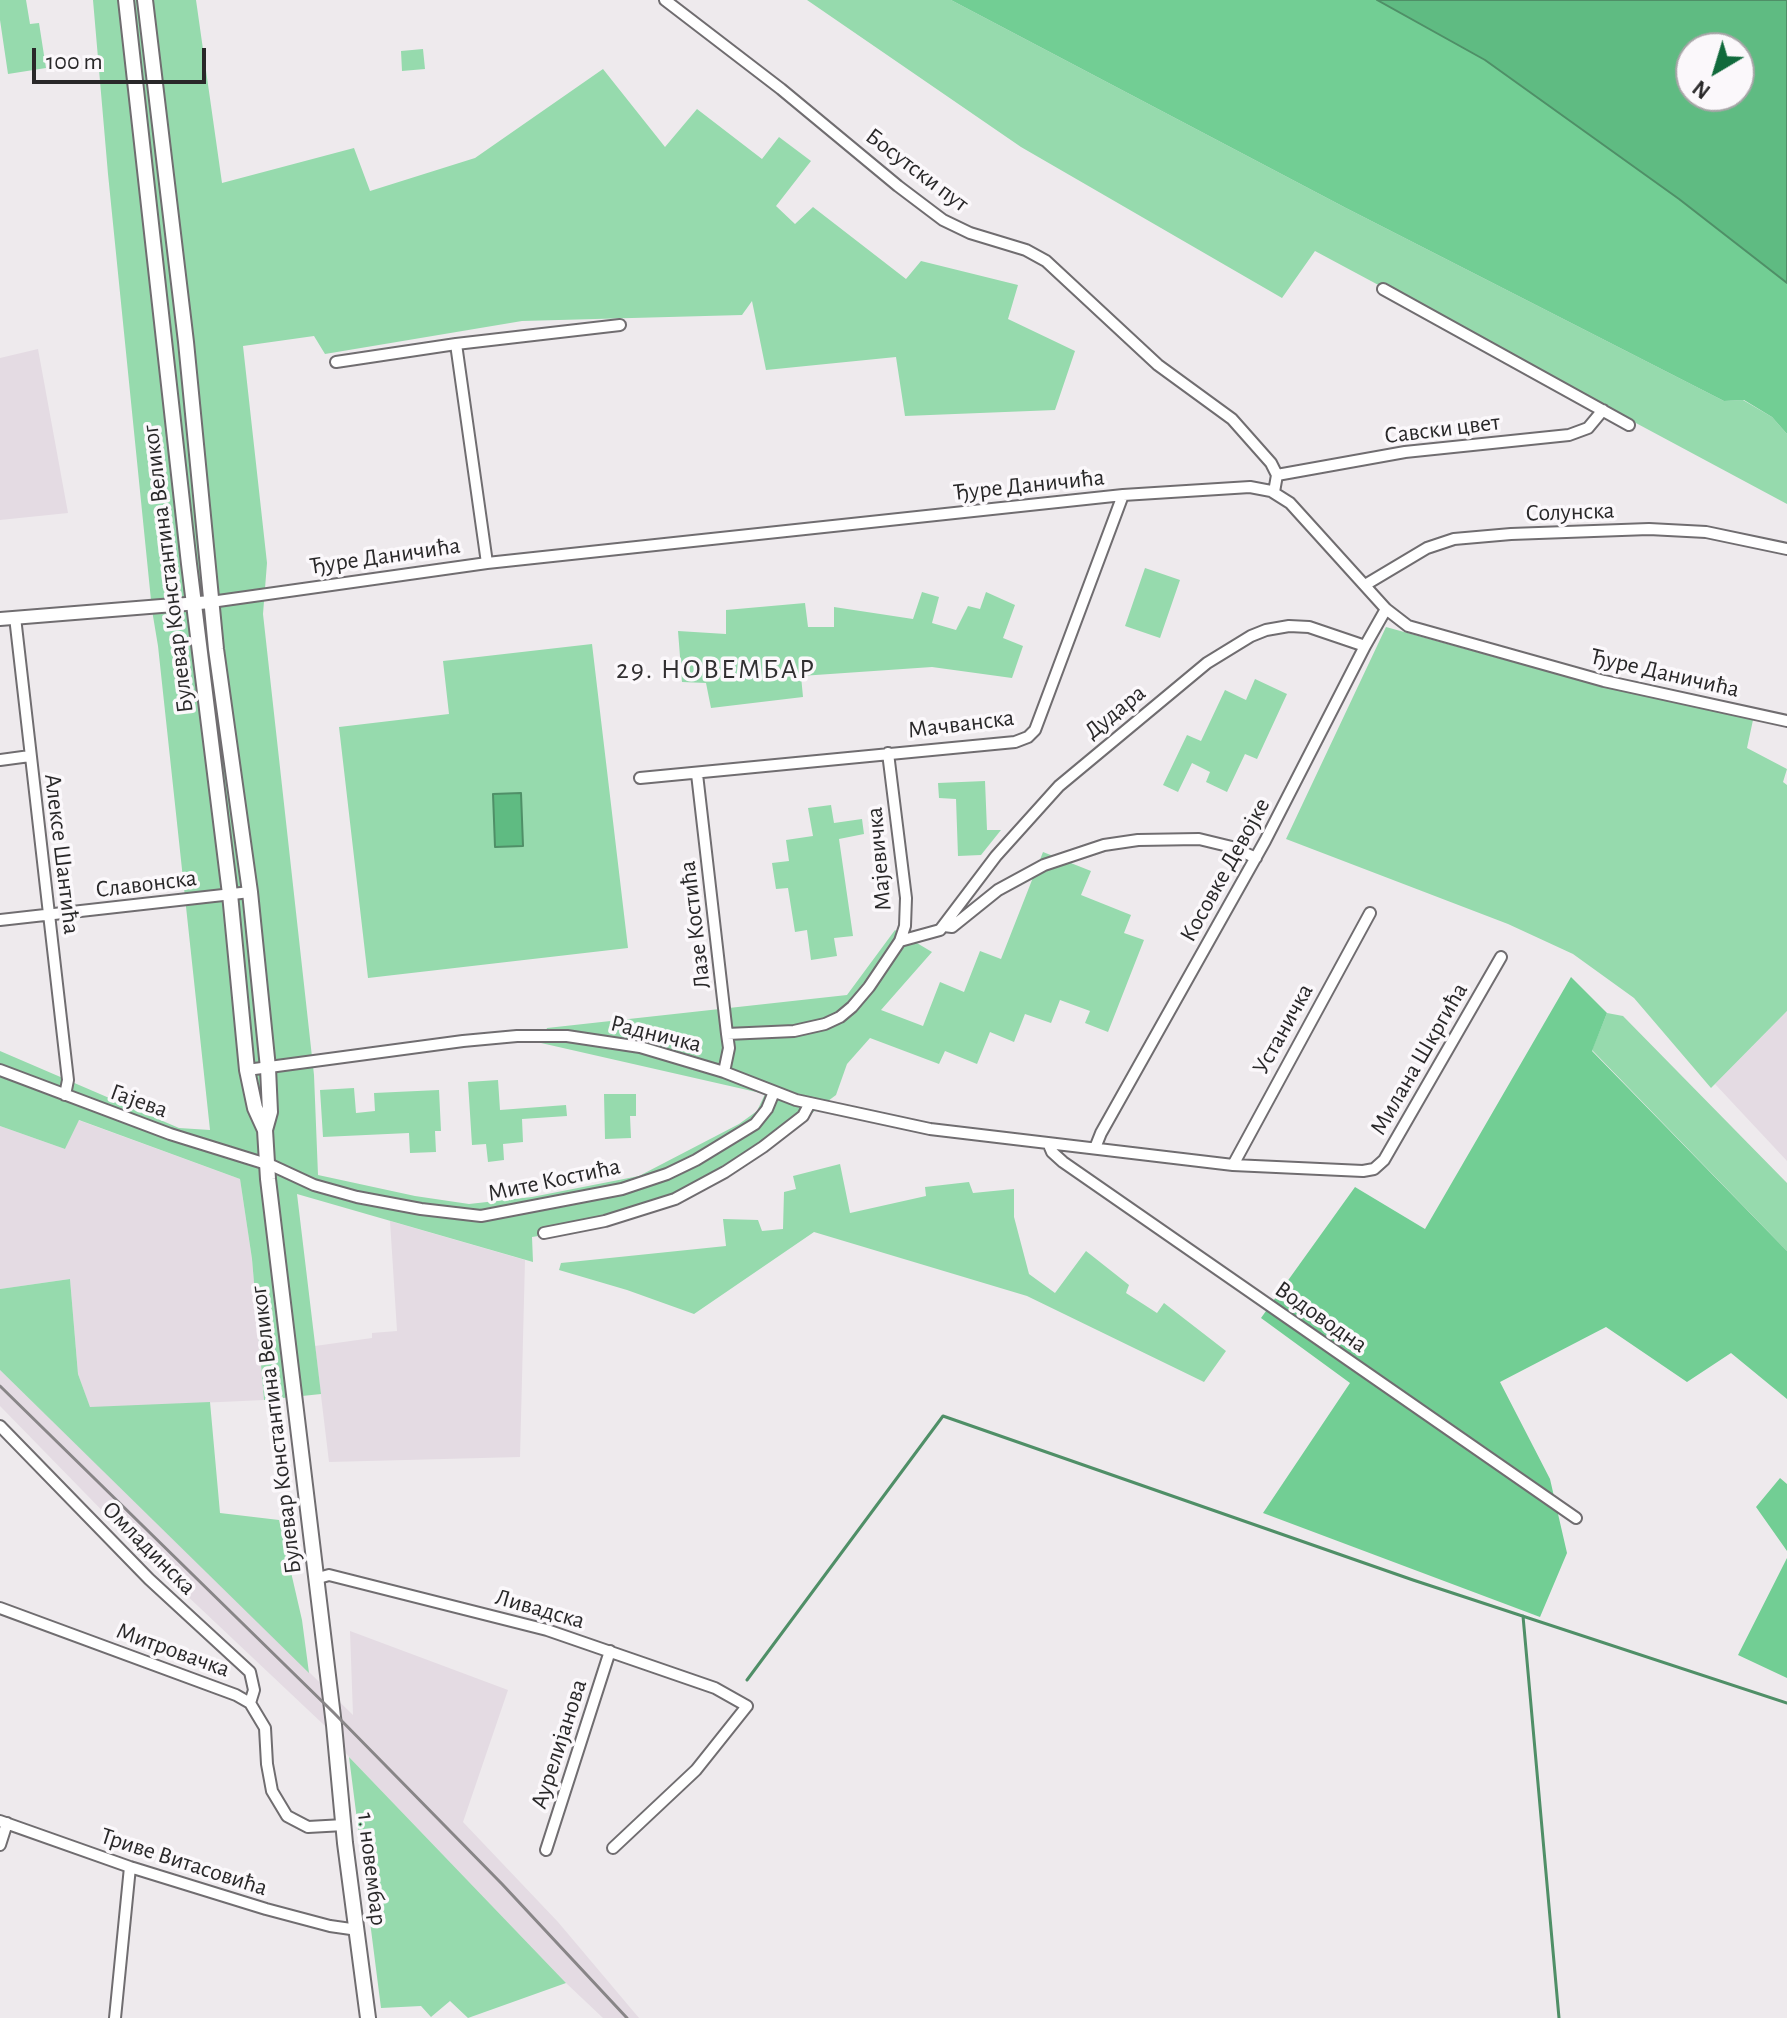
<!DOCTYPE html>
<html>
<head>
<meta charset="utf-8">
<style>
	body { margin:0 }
	#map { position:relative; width:1787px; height:2018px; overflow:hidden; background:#eeeaed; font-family:"Alegreya Sans",sans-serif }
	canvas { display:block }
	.north { position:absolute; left:1675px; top:32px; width:80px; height:80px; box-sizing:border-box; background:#fbf8fb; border:2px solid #a7a5a7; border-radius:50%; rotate:218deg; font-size:22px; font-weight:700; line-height:32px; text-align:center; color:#292829 }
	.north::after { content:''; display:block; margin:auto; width:28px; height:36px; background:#116a3c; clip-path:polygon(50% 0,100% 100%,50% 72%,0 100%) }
	.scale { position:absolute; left:32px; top:48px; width:174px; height:36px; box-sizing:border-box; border:4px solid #292829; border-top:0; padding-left:10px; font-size:24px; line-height:28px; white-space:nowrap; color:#292829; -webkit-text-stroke:6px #fbf8fb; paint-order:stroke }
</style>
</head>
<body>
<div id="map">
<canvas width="1787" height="2018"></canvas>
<div class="north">N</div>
<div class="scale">100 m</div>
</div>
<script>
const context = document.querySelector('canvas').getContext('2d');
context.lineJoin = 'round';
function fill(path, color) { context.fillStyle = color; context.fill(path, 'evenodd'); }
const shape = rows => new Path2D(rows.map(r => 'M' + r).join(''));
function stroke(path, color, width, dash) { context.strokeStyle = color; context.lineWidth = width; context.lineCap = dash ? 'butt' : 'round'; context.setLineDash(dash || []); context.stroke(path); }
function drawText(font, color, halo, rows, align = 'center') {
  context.font = font + ' "Alegreya Sans",sans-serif'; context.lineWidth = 7; context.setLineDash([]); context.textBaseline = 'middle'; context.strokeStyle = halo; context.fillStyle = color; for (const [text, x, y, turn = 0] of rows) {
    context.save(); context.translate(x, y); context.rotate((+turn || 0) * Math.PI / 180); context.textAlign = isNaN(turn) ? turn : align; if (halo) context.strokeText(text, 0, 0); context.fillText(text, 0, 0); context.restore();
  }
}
const built = shape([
	[38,349,68,513,0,520,0,358],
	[1787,1011,1787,1161,1715,1084],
	[78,1120,240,1179,252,1259,264,1400,90,1408,78,1374,70,1279,0,1289,0,1126,65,1149],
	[390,1221,525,1260,520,1457,329,1462,315,1346,372,1338,372,1333,397,1331],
	[0,1370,353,1715,350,1631,508,1690,463,1822,558,1922,639,2018,603,2018,566,1983,349,1757,324,1725,164,1574,0,1406]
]);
const green = shape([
	[0,0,26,0,30,24,39,23,46,68,8,74,0,20],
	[93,0,196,0,222,183,354,148,370,191,475,158,603,69,665,147,697,109,762,159,779,137,811,161,776,206,795,224,813,207,906,279,921,261,1018,285,1008,319,1075,351,1055,410,905,416,896,357,766,370,752,301,742,315,522,321,325,354,314,336,243,346,267,563,263,614,314,1075,318,1175,415,1196,469,1204,532,1197,639,1176,739,1124,757,1111,765,1094,541,1043,547,1028,847,995,895,930,932,952,881,1010,923,1026,940,982,964,992,980,951,1001,959,1043,852,1091,871,1081,895,1131,915,1124,933,1144,940,1108,1032,1085,1023,1090,1011,1060,1000,1051,1023,1025,1014,1014,1042,990,1032,977,1064,945,1051,939,1064,870,1038,847,1064,836,1095,768,1146,710,1183,589,1228,532,1237,533,1262,297,1194,321,1394,264,1400,252,1259,240,1179,79,1120,65,1149,0,1126,0,1051,179,1128,210,1130,158,646,152,610,108,174],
	[807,0,951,0,1346,208,1724,401,1743,400,1772,417,1787,434,1787,504,1315,251,1282,298,1021,147],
	[423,49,425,69,402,71,401,51],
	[1145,568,1180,580,1160,638,1125,626],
	[922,592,939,597,932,623,956,630,968,606,980,609,986,592,1015,605,1003,638,1023,646,1012,678,932,667,801,676,803,697,711,708,706,683,682,682,678,631,726,634,726,610,805,603,808,627,834,627,834,607,913,619],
	[1386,627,1560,675,1753,720,1747,748,1787,769,1783,782,1787,785,1787,1011,1711,1088,1634,998,1573,954,1508,924,1286,839],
	[592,644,628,948,368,978,339,727,449,714,443,661],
	[1255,679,1287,694,1257,759,1245,754,1227,792,1206,782,1210,772,1192,763,1178,792,1163,785,1187,735,1201,741,1225,690,1246,700],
	[985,781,987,830,1001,830,981,855,958,856,956,799,939,798,938,783],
	[831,805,834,823,862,819,864,834,839,839,853,936,834,938,837,956,811,960,807,930,795,932,788,888,776,889,772,863,789,861,786,840,813,836,808,808],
	[1607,1013,1623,1016,1787,1183,1787,1251,1592,1050],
	[498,1080,500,1110,566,1105,567,1116,522,1119,523,1142,503,1144,504,1160,488,1162,486,1144,472,1145,468,1082],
	[354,1088,356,1113,375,1111,374,1093,439,1090,441,1131,435,1131,436,1152,410,1153,409,1133,323,1137,320,1090],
	[604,1094,636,1094,636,1116,630,1116,631,1138,605,1139],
	[840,1164,850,1213,926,1196,925,1187,969,1182,973,1193,1014,1189,1014,1217,1029,1274,1055,1293,1086,1251,1129,1285,1126,1293,1157,1313,1164,1303,1226,1351,1204,1382,1027,1296,814,1232,694,1314,627,1290,559,1270,561,1263,726,1246,723,1219,758,1220,762,1231,783,1229,784,1192,796,1189,793,1176],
	[70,1279,78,1374,90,1407,210,1402,220,1513,279,1520,302,1620,309,1673,0,1370,0,1289],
	[349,1757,566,1983,468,2018,450,2001,431,2017,421,2006,381,2008]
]);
const forest = shape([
	[951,0,1377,0,1485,60,1679,199,1787,283,1787,434,1772,417,1744,400,1724,401,1346,208],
	[1571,977,1607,1013,1592,1051,1787,1251,1787,1399,1731,1353,1687,1382,1606,1327,1500,1382,1550,1479,1567,1553,1540,1617,1263,1513,1350,1383,1261,1318,1355,1187,1425,1229],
	[1780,1478,1787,1484,1787,1551,1756,1507],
	[1787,1558,1787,1678,1738,1655]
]);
const water = shape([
	[1377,0,1787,0,1787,283,1679,199,1485,60,1377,0],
	[1739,48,1739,96,1691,96,1691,48,1739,48],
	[521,793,523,846,495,847,493,794,521,793]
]);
const stream = shape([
	[1523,1616,1559,2018],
	[747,1680,943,1416,1413,1580,1787,1703]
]);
const minor = shape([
	[665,0,781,89,898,186,943,220,970,233,1026,250,1046,261,1158,365,1232,419,1271,463,1277,475,1274,492],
	[1383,289,1629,425],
	[456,344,487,563],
	[336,362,456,344,620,325],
	[1277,475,1405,452,1569,435,1588,428,1603,410],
	[1365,585,1427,548,1454,539,1511,534,1649,529,1706,532,1787,549],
	[211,602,487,563,1123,495,1250,487,1271,491,1290,503,1386,609,1408,626,1604,681,1787,721],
	[15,617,68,1080,65,1095],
	[0,760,30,756],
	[697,774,727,1034,729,1048,724,1072],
	[640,778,1015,742,1028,737,1035,730,1123,495],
	[0,920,250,892],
	[944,926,952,927,998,890,1044,865,1104,845,1138,840,1199,839,1232,847,1256,858],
	[900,941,940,930,996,856,1059,786,1207,663,1251,636,1266,630,1289,626,1309,627,1365,646],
	[727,1034,794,1031,825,1024,840,1017,852,1007,869,987,900,941,905,926,906,898,888,753],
	[0,1070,170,1134,273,1166,314,1185,357,1197,421,1209,481,1216,622,1189,667,1174,696,1160,755,1124,767,1109,774,1092],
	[247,1070,463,1041,517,1036,567,1036,640,1047,724,1072,796,1100,930,1129,1233,1165,1363,1171,1374,1169,1384,1160,1501,957],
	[1049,1145,1052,1152,1063,1162,1576,1518],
	[1095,1148,1101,1133,1265,841,1365,646,1386,609],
	[1233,1165,1370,913],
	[544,1233,605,1221,675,1199,725,1172,763,1147,803,1116,810,1103],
	[0,1426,149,1579,250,1672,254,1690,250,1703],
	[315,1579,329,1575,547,1630,715,1688,747,1706,696,1770,613,1848],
	[0,1608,236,1695,250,1703,265,1728,267,1764,272,1791,287,1816,308,1827,344,1825],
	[0,1821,130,1867,266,1909,330,1926,358,1930],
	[0,1845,7,1823],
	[546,1850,610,1651],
	[115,2018,130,1867]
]);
const tertiary = shape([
	[0,619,211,602]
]);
const secondary = shape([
	[126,0,189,564,230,894,247,1070,255,1108,265,1130],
	[145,0,186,342,216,649,250,892,268,1068,270,1112,265,1130,268,1179,334,1725,345,1843,368,2018]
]);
const rail = shape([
	[0,1386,333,1712,502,1884,627,2018]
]);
const streetNames = [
	["Босутски пут",917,170,37],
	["Савски цвет",1442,429,-7],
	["Ђуре Даничића",1029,485,-6],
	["Солунска",1570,512,-2],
	["Ђуре Даничића",385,556,-8],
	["Булевар Константина Великог",168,569,-97],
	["Ђуре Даничића",1665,673,13],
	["Дудара",1115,712,-39],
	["Мачванска",961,724,-7],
	["Алексе Шантића",62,854,83],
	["Мајевичка",879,859,-95],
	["Косовке Девојке",1225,870,-61],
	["Славонска",146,884,-7],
	["Лазе Костића",695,925,-97],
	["Устаничка",1283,1029,-61],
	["Радничка",656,1034,14],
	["Милана Шкргића",1419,1059,-60],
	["Гајева",139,1101,20],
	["Мите Костића",554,1180,-12],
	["Водоводна",1321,1317,35],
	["Булевар Константина Великог",276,1430,-97],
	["Омладинска",149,1548,45],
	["Ливадска",540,1609,16],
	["Митровачка",173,1650,20],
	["Аурелијанова",559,1744,-72],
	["Триве Витасовића",184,1862,18],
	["1. новембар",372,1869,83]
];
const quarterNames = [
	["29. НОВЕМБАР",716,670]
];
fill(built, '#e4dbe3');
fill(green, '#96daad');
fill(forest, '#72ce94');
fill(water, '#5fbb82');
stroke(water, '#4f8f67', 2);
stroke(stream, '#4f8f67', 3);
stroke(minor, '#706d70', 14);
stroke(tertiary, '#706d70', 16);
stroke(secondary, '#706d70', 18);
stroke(minor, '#fff', 10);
stroke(tertiary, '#fff', 12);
stroke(secondary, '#fff', 14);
stroke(rail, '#888587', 3);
drawText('24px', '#292829', '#fbf8fb', streetNames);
context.letterSpacing = '2px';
drawText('28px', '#323032', '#fbf8fb', quarterNames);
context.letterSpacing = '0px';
</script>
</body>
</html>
